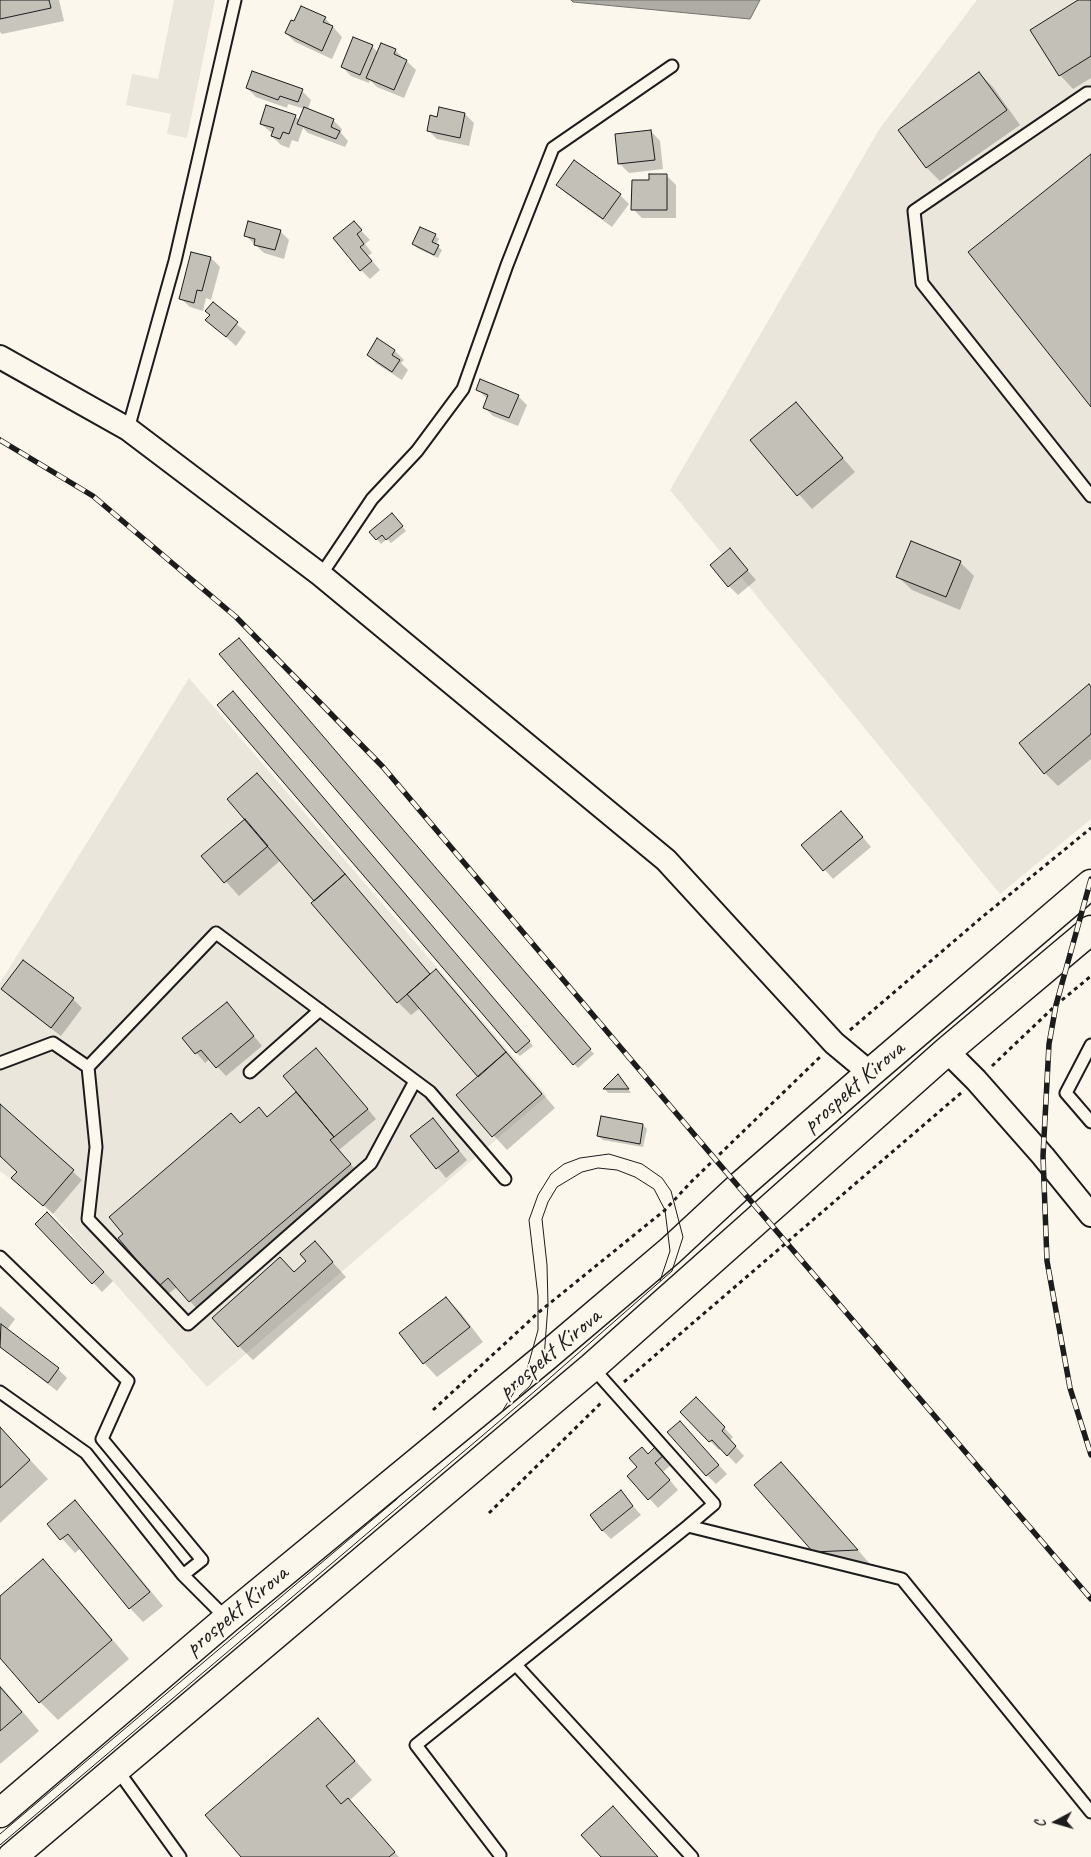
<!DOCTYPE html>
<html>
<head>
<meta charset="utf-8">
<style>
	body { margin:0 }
	#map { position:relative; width:1091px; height:1857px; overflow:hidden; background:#fbf7ec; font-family:Caveat,sans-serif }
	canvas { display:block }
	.north { position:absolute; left:1031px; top:1797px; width:50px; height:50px; -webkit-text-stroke:4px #fbf7ec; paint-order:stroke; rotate:264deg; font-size:14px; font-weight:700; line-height:20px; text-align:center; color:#1c1c1c }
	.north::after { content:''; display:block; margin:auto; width:18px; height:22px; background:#1c1c1c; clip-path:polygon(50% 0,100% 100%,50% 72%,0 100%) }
</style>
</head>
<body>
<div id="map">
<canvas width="1091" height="1857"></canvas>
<div class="north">С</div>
</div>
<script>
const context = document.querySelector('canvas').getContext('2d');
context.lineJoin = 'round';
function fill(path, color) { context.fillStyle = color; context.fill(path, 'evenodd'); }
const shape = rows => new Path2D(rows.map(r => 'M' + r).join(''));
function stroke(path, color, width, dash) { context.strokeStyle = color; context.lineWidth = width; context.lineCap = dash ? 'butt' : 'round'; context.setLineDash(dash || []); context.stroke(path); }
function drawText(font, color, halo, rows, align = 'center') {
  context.font = font + ' Caveat,sans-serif'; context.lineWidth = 4.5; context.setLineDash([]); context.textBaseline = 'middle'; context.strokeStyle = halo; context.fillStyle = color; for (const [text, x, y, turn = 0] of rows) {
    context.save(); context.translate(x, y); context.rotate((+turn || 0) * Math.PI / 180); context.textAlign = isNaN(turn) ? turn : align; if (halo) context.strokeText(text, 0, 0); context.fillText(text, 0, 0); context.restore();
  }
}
const built = shape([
	[174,0,215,0,187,138,167,134,171,114,126,105,132,74,158,79],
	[977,0,1091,0,1091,819,1000,894,670,490,880,128],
	[189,678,547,1096,207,1387,48,1208,0,1171,0,983]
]);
const water = shape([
	[571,0,760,0,750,19,573,2,571,0]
]);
const shadow = shape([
	[0,0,59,0,64,21,2,34,0,32],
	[1080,0,1091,0,1091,78,1073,89,1060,75],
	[325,18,342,37,332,59,295,42,286,33],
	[372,46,378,53,395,50,416,70,404,98,377,87,370,80,369,83,351,76,342,67],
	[979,73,993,87,1020,125,940,181,927,168,900,130],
	[247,88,302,91,311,100,308,109,333,120,342,129,341,133,348,141,345,147,308,133,303,128,298,142,292,140,289,148,281,145,272,136,273,134,261,124,295,116,300,121,305,109,288,104,287,108,256,97],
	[465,114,474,123,469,146,437,139,428,130,438,118],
	[651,131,660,141,663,169,629,173,620,164],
	[575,162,620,195,629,204,612,227,567,194,558,185],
	[667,176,676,185,676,218,642,218,633,209,651,182],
	[354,223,370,240,365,244,372,253,368,256,380,270,370,279,361,270],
	[280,231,289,240,284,259,264,253,246,236],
	[435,235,439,239,436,245,442,250,438,258,417,248,413,244],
	[211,258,220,267,211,300,206,298,203,311,190,307,180,298],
	[213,304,246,332,236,346,207,320,211,315],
	[378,340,395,351,404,360,401,363,408,370,402,380,377,364,368,355],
	[478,389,518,396,527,405,518,426,493,416,484,407,487,399],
	[796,404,855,472,812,509,752,441],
	[396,519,406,531,391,543,387,539,381,544,371,532],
	[730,550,756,580,738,595,729,586],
	[960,562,974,576,960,610,912,590,898,577],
	[243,644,594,1054,578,1068,574,1064],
	[1091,688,1091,759,1058,786,1045,773],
	[237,697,533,1046,520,1056,516,1052],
	[257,774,271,788,431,975,436,971,449,985,555,1108,507,1150,458,1096,479,1077,420,1008,411,1015,398,1002,281,860,239,896,203,856,246,819],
	[850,822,871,847,833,879,803,845],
	[2,989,73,999,82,1008,61,1036,11,998],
	[235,1013,262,1046,226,1076,210,1059,205,1063,184,1038],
	[325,1058,376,1119,339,1150,359,1174,199,1311,177,1287,168,1294,160,1286,259,1108,268,1118,298,1092],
	[618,1075,622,1079,631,1093,608,1093,605,1089],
	[0,1106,82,1180,53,1214,22,1187,19,1172,0,1155],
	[433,1119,467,1160,446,1178,412,1136],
	[643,1125,647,1129,643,1147,603,1140,598,1136],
	[47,1214,113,1281,102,1292,37,1224],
	[315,1243,346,1277,253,1360,239,1346,294,1273,308,1261],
	[446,1298,460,1312,483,1342,437,1377,424,1363],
	[0,1306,15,1319,7,1330,58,1369,67,1378,57,1391,0,1347],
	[696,1399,733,1437,730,1440,744,1456,736,1464,721,1448,719,1450,710,1441],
	[0,1428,48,1479,0,1523],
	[688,1432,727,1474,716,1484,707,1475],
	[657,1447,673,1463,663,1472,678,1490,658,1508,629,1476],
	[781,1463,795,1477,870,1564,828,1566,814,1552],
	[621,1492,641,1515,611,1539,602,1530],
	[75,1502,89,1516,163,1606,143,1622,130,1608,81,1548,75,1553,49,1524],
	[43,1561,61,1579,129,1659,58,1720,40,1702,0,1656,0,1598],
	[0,1685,39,1731,0,1764],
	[318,1720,336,1738,372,1780,349,1801,399,1857,243,1857]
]);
const building = shape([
	[0,0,49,0,51,8,0,19,0,0],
	[1078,0,1091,0,1091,56,1059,76,1030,30,1078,0],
	[301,6,326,17,323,22,333,26,322,51,285,33,291,20,294,21,301,6],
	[353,37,373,45,360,75,341,67,353,37],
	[381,43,396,49,394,54,407,60,394,90,366,78,381,43],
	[252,71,303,89,298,102,280,96,278,100,246,88,252,71],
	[979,72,1007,110,926,168,898,130,979,72],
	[266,105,296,115,289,134,283,132,280,139,271,136,274,128,260,124,266,105],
	[304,107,334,119,331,127,340,131,336,139,297,124,304,107],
	[439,107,465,113,460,138,427,131,430,115,437,117,439,107],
	[651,130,655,160,618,164,615,134,651,130],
	[1091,154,1091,407,968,252,1091,154],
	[574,160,621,194,603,219,556,185,574,160],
	[649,174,667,174,667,210,631,210,632,180,649,180,649,174],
	[248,221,281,230,275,250,254,245,255,239,244,236,248,221],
	[354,221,362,230,357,234,364,244,360,247,372,261,360,271,333,238,354,221],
	[420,227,436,234,432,242,439,245,434,255,412,244,420,227],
	[191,252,211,257,202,291,197,290,194,303,179,299,191,252],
	[213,302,238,322,226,337,205,320,210,315,205,311,213,302],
	[377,338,395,350,392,355,400,360,392,372,367,355,377,338],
	[480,379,519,395,509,418,483,408,488,395,476,390,480,379],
	[796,402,843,458,797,496,750,440,796,402],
	[392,513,403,526,386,540,382,535,376,540,369,532,392,513],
	[911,541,961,561,946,597,896,577,911,541],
	[730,548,748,570,728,587,710,565,730,548],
	[239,638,591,1049,573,1065,219,654,239,638],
	[1089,684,1091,687,1091,734,1044,774,1019,743,1089,684],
	[233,691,530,1041,516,1053,217,705,233,691],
	[257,773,345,874,314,901,227,799,257,773],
	[841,811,863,837,823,871,801,845,841,811],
	[245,819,268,846,224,883,201,856,245,819],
	[345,874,430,974,397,1003,311,903,345,874],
	[23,960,74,998,51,1028,1,989,23,960],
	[436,969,506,1052,478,1077,407,994,436,969],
	[227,1002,254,1036,216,1068,201,1050,195,1054,182,1038,227,1002],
	[316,1048,368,1109,334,1137,283,1076,316,1048],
	[506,1052,542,1094,492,1137,456,1095,506,1052],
	[618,1074,629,1089,603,1089,618,1074],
	[296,1092,334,1137,330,1140,351,1164,189,1302,168,1278,159,1286,118,1238,123,1234,109,1217,231,1113,240,1123,259,1107,267,1117,296,1092],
	[0,1104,74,1170,43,1206,11,1178,17,1172,0,1156,0,1104],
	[601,1116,643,1124,640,1144,597,1136,601,1116],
	[433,1118,459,1151,436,1169,410,1136,433,1118],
	[47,1212,104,1272,92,1284,35,1224,47,1212],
	[315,1241,333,1262,238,1347,212,1318,280,1257,294,1272,306,1261,300,1254,315,1241],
	[446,1297,470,1327,423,1364,399,1333,446,1297],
	[1,1324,59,1368,48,1383,0,1347,1,1324],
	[696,1397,725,1427,722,1431,736,1446,727,1456,712,1440,709,1442,680,1412,696,1397],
	[680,1421,719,1465,706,1476,667,1432,680,1421],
	[0,1427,30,1460,0,1488,0,1427],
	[657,1445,665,1454,655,1463,670,1480,648,1500,627,1476,637,1467,629,1458,642,1447,648,1454,657,1445],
	[781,1462,858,1550,813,1552,754,1485,781,1462],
	[621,1490,633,1506,602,1531,590,1515,621,1490],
	[75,1500,150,1592,129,1609,68,1534,60,1540,47,1524,75,1500],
	[43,1559,112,1640,39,1703,0,1658,0,1596,43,1559],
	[0,1687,22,1712,0,1731,0,1687],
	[318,1718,355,1761,326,1786,341,1804,348,1798,395,1852,389,1857,241,1857,205,1815,318,1718],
	[613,1806,658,1857,601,1857,581,1835,613,1806]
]);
const path = shape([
	[850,1030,981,918,1091,828],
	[992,1066,1056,1005,1091,976],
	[624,1382,961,1093],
	[433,1410,539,1312,665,1210,691,1182,820,1057],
	[489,1513,603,1401]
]);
const service = shape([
	[1091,93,1087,93,914,211,922,283,1091,496],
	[128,429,175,261,235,0],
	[321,575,372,499,417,451,463,389,507,265,553,148,672,66],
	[1091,1045,1066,1093,1091,1122],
	[0,1063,53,1043,88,1067,96,1147,88,1219,188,1324,371,1163,415,1081],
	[88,1067,216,933,430,1092,505,1179],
	[250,1072,320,1010],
	[0,1257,128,1381,102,1439,202,1560,183,1575],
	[0,1392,86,1453,183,1575,227,1619],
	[688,1526,902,1579,1091,1812],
	[516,1665,692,1857],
	[116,1768,180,1857],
	[500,1855,416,1745,688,1526,714,1504,592,1367]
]);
const minor = shape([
	[0,357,128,429,321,575,666,860,834,1043,870,1073],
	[947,1051,976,1080,1043,1156,1091,1215]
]);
const primary = shape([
	[0,1813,227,1619,544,1358,670,1251,739,1187,870,1073,1091,884],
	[12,1857,592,1367,947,1051,1091,930]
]);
const tram = shape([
	[519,1396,530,1386,544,1358,548,1305,547,1265,542,1219,548,1202,557,1187,582,1172,598,1168,617,1170,635,1177,654,1189,665,1210,670,1251,660,1281],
	[0,1834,397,1499],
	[0,1845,535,1391,672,1271,683,1237,671,1191,662,1178,642,1164,609,1154,580,1158,564,1164,551,1174,538,1195,529,1220,538,1296,538,1330,526,1373,503,1410]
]);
const rail = shape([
	[0,440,93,496,236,617,383,767,715,1159,1091,1599],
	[1091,879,1056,1005,1049,1044,1043,1156,1047,1261,1070,1388,1091,1455]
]);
const streetNames = [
	["prospekt Kirova",854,1087,-41],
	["prospekt Kirova",550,1354,-40],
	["prospekt Kirova",237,1611,-40]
];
fill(built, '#eae6dc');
fill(water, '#afaca5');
stroke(water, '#74726e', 1);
fill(shadow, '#0003');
fill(building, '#c3c0b8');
stroke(building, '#1c1c1c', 1);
stroke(service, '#1c1c1c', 15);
stroke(minor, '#1c1c1c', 26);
stroke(primary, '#1c1c1c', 31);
stroke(path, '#1c1c1c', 3, [4, 4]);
stroke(service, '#fbf7ec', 11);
stroke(minor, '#fbf7ec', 22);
stroke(primary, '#fbf7ec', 28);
stroke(tram, '#1c1c1c', 1);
stroke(rail, '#1c1c1c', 5.5);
stroke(rail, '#fbf7ec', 4, [11]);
drawText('24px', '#1c1c1c', '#fbf7ec', streetNames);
</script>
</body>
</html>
